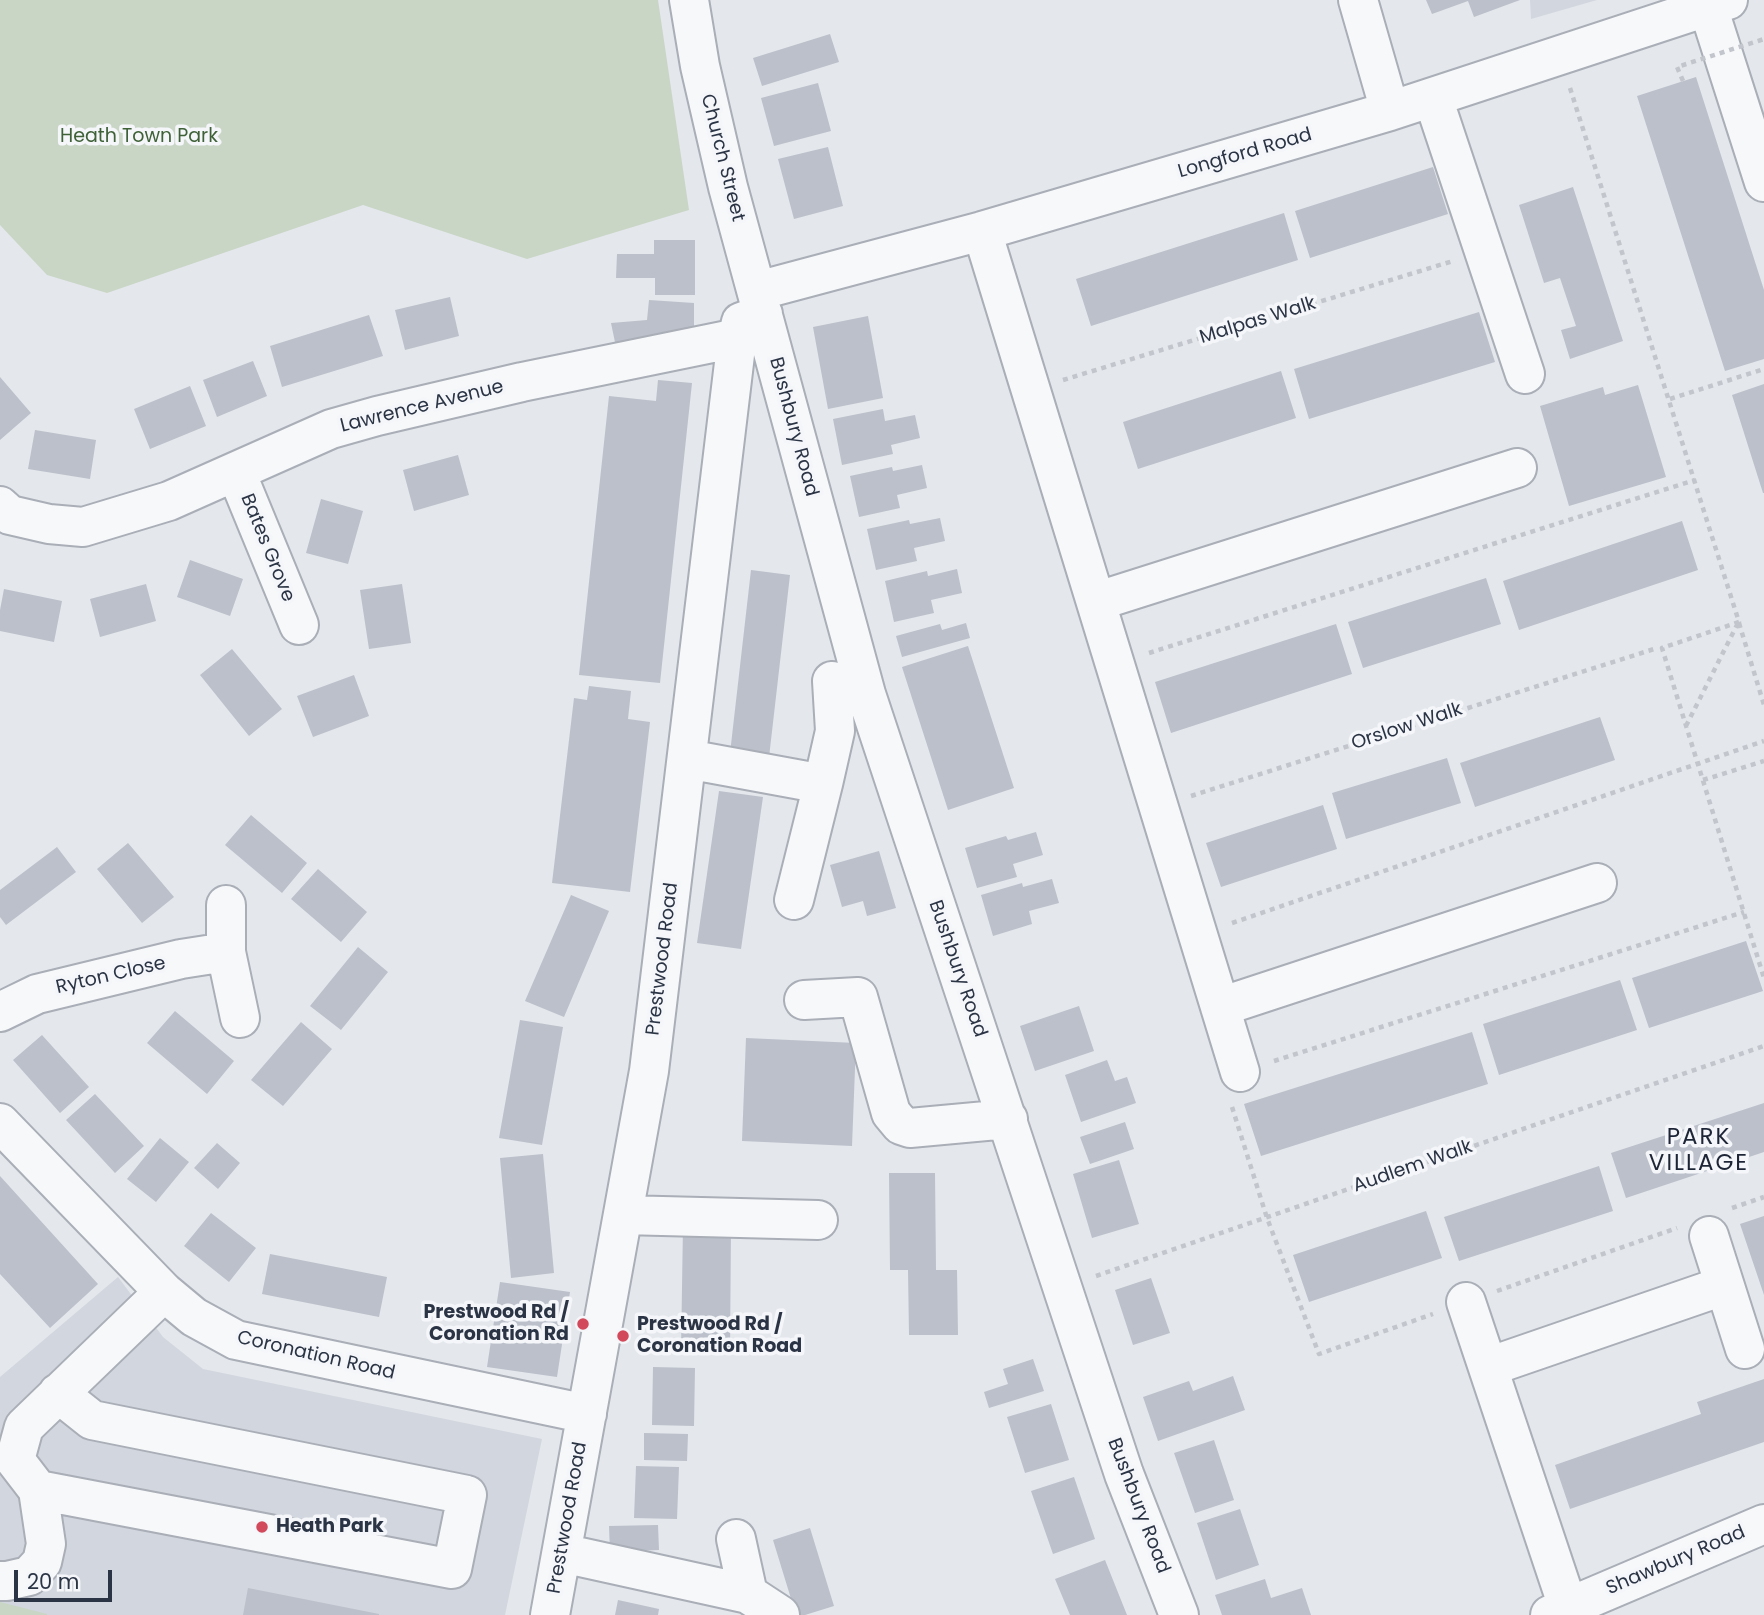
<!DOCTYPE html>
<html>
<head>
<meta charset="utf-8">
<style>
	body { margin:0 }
	#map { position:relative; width:1764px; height:1615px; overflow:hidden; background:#e4e7ec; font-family:Poppins,sans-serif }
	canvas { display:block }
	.scale { position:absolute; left:14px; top:1570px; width:98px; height:32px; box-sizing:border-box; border:4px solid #2b3445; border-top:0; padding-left:9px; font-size:21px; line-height:24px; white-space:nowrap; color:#2b3445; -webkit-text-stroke:5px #f4f6f9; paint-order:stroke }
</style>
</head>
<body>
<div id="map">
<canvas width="1764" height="1615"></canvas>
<div class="scale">20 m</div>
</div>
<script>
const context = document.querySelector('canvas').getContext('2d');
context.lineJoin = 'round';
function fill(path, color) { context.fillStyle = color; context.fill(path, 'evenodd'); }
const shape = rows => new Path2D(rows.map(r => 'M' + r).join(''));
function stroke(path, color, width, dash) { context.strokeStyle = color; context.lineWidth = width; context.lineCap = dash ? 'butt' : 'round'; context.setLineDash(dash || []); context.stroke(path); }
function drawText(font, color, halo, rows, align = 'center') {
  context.font = font + ' Poppins,sans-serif'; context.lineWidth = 7; context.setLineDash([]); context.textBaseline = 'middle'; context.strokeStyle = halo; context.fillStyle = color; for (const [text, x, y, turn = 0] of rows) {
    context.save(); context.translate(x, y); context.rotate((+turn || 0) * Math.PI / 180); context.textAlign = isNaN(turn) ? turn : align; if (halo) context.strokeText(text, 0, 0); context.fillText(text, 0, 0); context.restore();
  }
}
const built = shape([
	[1530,0,1597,0,1531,19],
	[118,1277,163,1337,203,1369,542,1439,505,1615,0,1615,0,1377]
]);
const green = shape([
	[0,0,658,0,689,210,527,259,363,205,107,293,47,275,0,225],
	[0,1602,47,1614,47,1615,0,1615]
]);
const building = shape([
	[1426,0,1520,0,1474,17,1468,1,1432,14],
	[830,34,839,62,762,86,753,58],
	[1696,77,1764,290,1764,359,1725,371,1637,96],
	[818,83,831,131,774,146,761,98],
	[828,147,843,206,794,219,778,159],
	[1433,167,1448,214,1310,258,1295,211],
	[1573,187,1623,341,1570,359,1561,330,1576,326,1560,278,1544,283,1519,205],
	[1284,213,1298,260,1091,326,1076,279],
	[654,240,695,240,695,295,655,295,655,278,616,278,617,254,654,254],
	[450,297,459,336,405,350,395,310],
	[649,300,694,303,694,335,616,347,611,323,647,320],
	[1479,312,1495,362,1309,419,1294,369],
	[369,315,383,356,282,387,270,346],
	[868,316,883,398,828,409,813,327],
	[253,361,267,396,217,417,203,380],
	[1281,371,1296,418,1138,469,1123,422],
	[0,377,31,413,0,440],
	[658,380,692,383,660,683,579,675,609,396,656,401],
	[1764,384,1764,493,1763,493,1732,395],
	[1638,385,1666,477,1569,506,1540,406,1603,387,1605,395],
	[190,386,206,426,150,449,134,409],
	[883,409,885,421,915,415,920,438,891,445,893,454,842,465,833,419],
	[35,430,96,440,90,479,28,469],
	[458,455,469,495,414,511,403,470],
	[922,465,927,488,897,495,900,508,859,517,850,476,892,467,893,471],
	[321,499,363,511,348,564,306,553],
	[940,518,945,541,914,548,917,561,876,570,867,529,909,520,910,524],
	[1682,521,1698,570,1519,630,1503,581],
	[190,560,243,579,230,616,177,597],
	[957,569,962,593,931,600,934,613,894,622,885,581,927,571,928,576],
	[751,570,790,575,768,766,729,762],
	[1486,578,1501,624,1363,668,1348,622],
	[146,584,156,621,100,637,90,599],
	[402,584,411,643,369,649,360,590],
	[4,589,62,601,54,642,0,631,0,610],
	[966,623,970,638,902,657,896,636,940,624,942,630],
	[1336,624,1352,674,1171,733,1155,682],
	[968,646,1014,788,948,810,902,667],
	[232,649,282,709,249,736,200,675],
	[354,675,369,716,313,737,297,696],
	[589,686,631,691,628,719,650,722,630,892,552,883,574,698,587,700],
	[1600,717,1615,760,1475,807,1460,763],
	[1447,758,1461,803,1346,839,1332,793],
	[719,791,763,797,741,949,697,943],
	[1323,805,1337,849,1221,887,1206,843],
	[251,815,307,863,282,893,225,845],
	[1036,832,1043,855,1013,864,1017,877,977,888,965,848,1006,836,1008,840],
	[128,843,174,897,142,923,97,869],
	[57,847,76,872,6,925,0,917,0,890],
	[879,851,896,908,867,916,863,901,842,907,830,865],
	[318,869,367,912,341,942,291,899],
	[1052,879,1059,903,1029,911,1032,924,993,936,981,895,1022,883,1023,887],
	[571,895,609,911,564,1017,525,1001],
	[1746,941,1763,991,1649,1028,1632,978],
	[358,947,388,972,341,1030,310,1006],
	[1620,980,1637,1030,1499,1075,1483,1024],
	[1079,1006,1094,1051,1035,1071,1020,1026],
	[175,1011,234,1061,207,1094,147,1043],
	[520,1020,563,1027,542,1145,499,1138],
	[301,1022,332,1049,283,1106,251,1080],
	[1472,1032,1488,1084,1261,1156,1244,1104],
	[42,1035,89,1087,60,1113,13,1060],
	[746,1038,856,1043,852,1146,742,1141],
	[1107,1060,1115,1081,1127,1077,1136,1103,1081,1122,1065,1075],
	[95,1094,144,1146,115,1173,66,1120],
	[1764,1103,1764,1152,1626,1198,1611,1153],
	[1125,1122,1134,1149,1090,1164,1080,1137],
	[160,1138,189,1162,156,1202,127,1179],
	[217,1143,240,1163,218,1189,194,1168],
	[543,1154,554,1273,511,1278,500,1158],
	[1119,1160,1139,1224,1092,1238,1073,1174],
	[1599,1166,1613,1211,1459,1261,1444,1217],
	[889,1173,935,1173,936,1270,957,1270,958,1335,909,1335,908,1270,890,1270],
	[0,1176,98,1284,50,1328,0,1274],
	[1426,1211,1442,1258,1309,1302,1293,1255],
	[211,1213,256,1248,229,1282,184,1246],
	[1764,1216,1764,1295,1740,1224],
	[683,1225,731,1226,730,1352,681,1351],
	[270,1254,387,1277,379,1317,262,1294],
	[1151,1278,1170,1333,1133,1345,1115,1290],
	[500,1282,570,1292,557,1377,487,1367],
	[1033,1359,1044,1391,989,1408,984,1392,1008,1384,1003,1369],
	[653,1367,695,1368,694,1426,652,1425],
	[1233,1376,1245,1410,1158,1441,1143,1397,1189,1381,1193,1391],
	[1764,1379,1764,1442,1570,1509,1555,1465,1701,1414,1697,1402],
	[1051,1404,1069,1460,1025,1473,1007,1417],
	[644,1433,688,1434,687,1461,644,1460],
	[1214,1440,1234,1500,1195,1513,1174,1453],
	[636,1466,679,1467,677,1519,634,1518],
	[1074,1477,1095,1539,1053,1554,1031,1491],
	[1240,1509,1259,1565,1216,1580,1197,1523],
	[658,1525,659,1550,610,1552,609,1526],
	[810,1528,834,1606,805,1615,796,1615,773,1540],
	[1105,1560,1127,1615,1070,1615,1055,1579],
	[1265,1579,1271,1598,1302,1588,1311,1615,1222,1615,1215,1595],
	[248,1588,379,1614,379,1615,243,1615],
	[618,1600,659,1609,658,1615,615,1615]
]);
const path = shape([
	[1570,88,1739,622,1662,648,1764,978],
	[1063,380,1453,261],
	[1670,399,1764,369],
	[1739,623,1764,705],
	[1149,653,1695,480],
	[1686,726,1738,623],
	[1703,780,1764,761],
	[1191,796,1654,649],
	[1232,923,1764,741],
	[1274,1061,1744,912],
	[1232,1107,1267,1218,1319,1354,1433,1314],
	[1732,1208,1764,1197],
	[1096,1276,1764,1046],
	[1497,1291,1677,1228]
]);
const minor = shape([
	[689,0,700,66,728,187,866,694,1124,1474,1179,1615],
	[1358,0,1390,111],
	[1708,7,1764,182],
	[1433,98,1525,374],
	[982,231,1240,1072],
	[757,291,982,231,1390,111,1728,0],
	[236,472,299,625],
	[0,506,10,515,49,524,83,527,169,501,331,429,377,416,522,382,737,338],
	[1098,601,1517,468],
	[687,759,823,784,794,900],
	[823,784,835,731,832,681],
	[226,905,226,952,240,1018],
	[804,1000,858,997,891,1113,901,1125,910,1128,1008,1119],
	[1220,1007,1597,883],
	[0,1012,37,994,181,959,226,952],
	[0,1123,164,1292,194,1317,236,1340,587,1414],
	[623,1215,818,1220],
	[1709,1236,1745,1349],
	[1466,1302,1568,1607],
	[1488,1367,1723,1286],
	[38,1490,452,1569,467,1495,92,1420,58,1393],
	[736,1539,748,1594],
	[562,1553,748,1594,780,1615],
	[0,1581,7,1581,29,1576,42,1562,46,1544,38,1490,15,1460,24,1427,164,1292],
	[550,1615,649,1071,737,338,741,322,763,314],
	[1550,1615,1764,1524]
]);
const pathBridge = shape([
	[1683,81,1677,67,1764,39]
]);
const markers = [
	[583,1324,7,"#d1495b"],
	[623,1336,7,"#d1495b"],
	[262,1527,7,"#d1495b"]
];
const parkNames = [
	["Heath Town Park",139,137]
];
const streetNames = [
	["Longford Road",1245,154,-16],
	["Church Street",722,158,76],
	["Malpas Walk",1258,321,-17],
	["Lawrence Avenue",422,407,-14],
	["Bushbury Road",793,427,75],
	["Bates Grove",267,548,68],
	["Orslow Walk",1407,727,-18],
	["Prestwood Road",663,959,-83],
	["Bushbury Road",957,969,71],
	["Ryton Close",111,976,-13],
	["Audlem Walk",1413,1167,-19],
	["Coronation Road",316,1356,13],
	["Bushbury Road",1138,1506,69],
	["Prestwood Road",568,1518,-80],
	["Shawbury Road",1676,1561,-23]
];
const poiNames = [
	["Prestwood Rd /",569,1313,"right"],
	["Coronation Rd",569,1335,"right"],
	["Prestwood Rd /",637,1325],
	["Coronation Road",637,1347],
	["Heath Park",276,1527]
];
const quarterNames = [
	["PARK",1699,1138],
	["VILLAGE",1699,1164]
];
fill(built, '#d2d6de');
fill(green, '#c9d6c5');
fill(building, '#bbc0ca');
stroke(minor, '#a9aeb7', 42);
stroke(path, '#c2c5cb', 4.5, [5, 5]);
stroke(minor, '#f7f8fa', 38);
stroke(pathBridge, '#c2c5cb', 4.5, [5, 5]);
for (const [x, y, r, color] of markers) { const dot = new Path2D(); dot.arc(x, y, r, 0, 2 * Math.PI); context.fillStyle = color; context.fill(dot); stroke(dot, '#f4f6f9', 2.5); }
drawText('19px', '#3f6138', '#f4f6f9', parkNames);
drawText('19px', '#2b3445', '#f4f6f9', streetNames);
drawText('bold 19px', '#2b3445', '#f4f6f9', poiNames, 'left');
context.letterSpacing = '2px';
drawText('23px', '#1d2536', '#f4f6f9', quarterNames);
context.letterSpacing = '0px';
</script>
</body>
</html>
